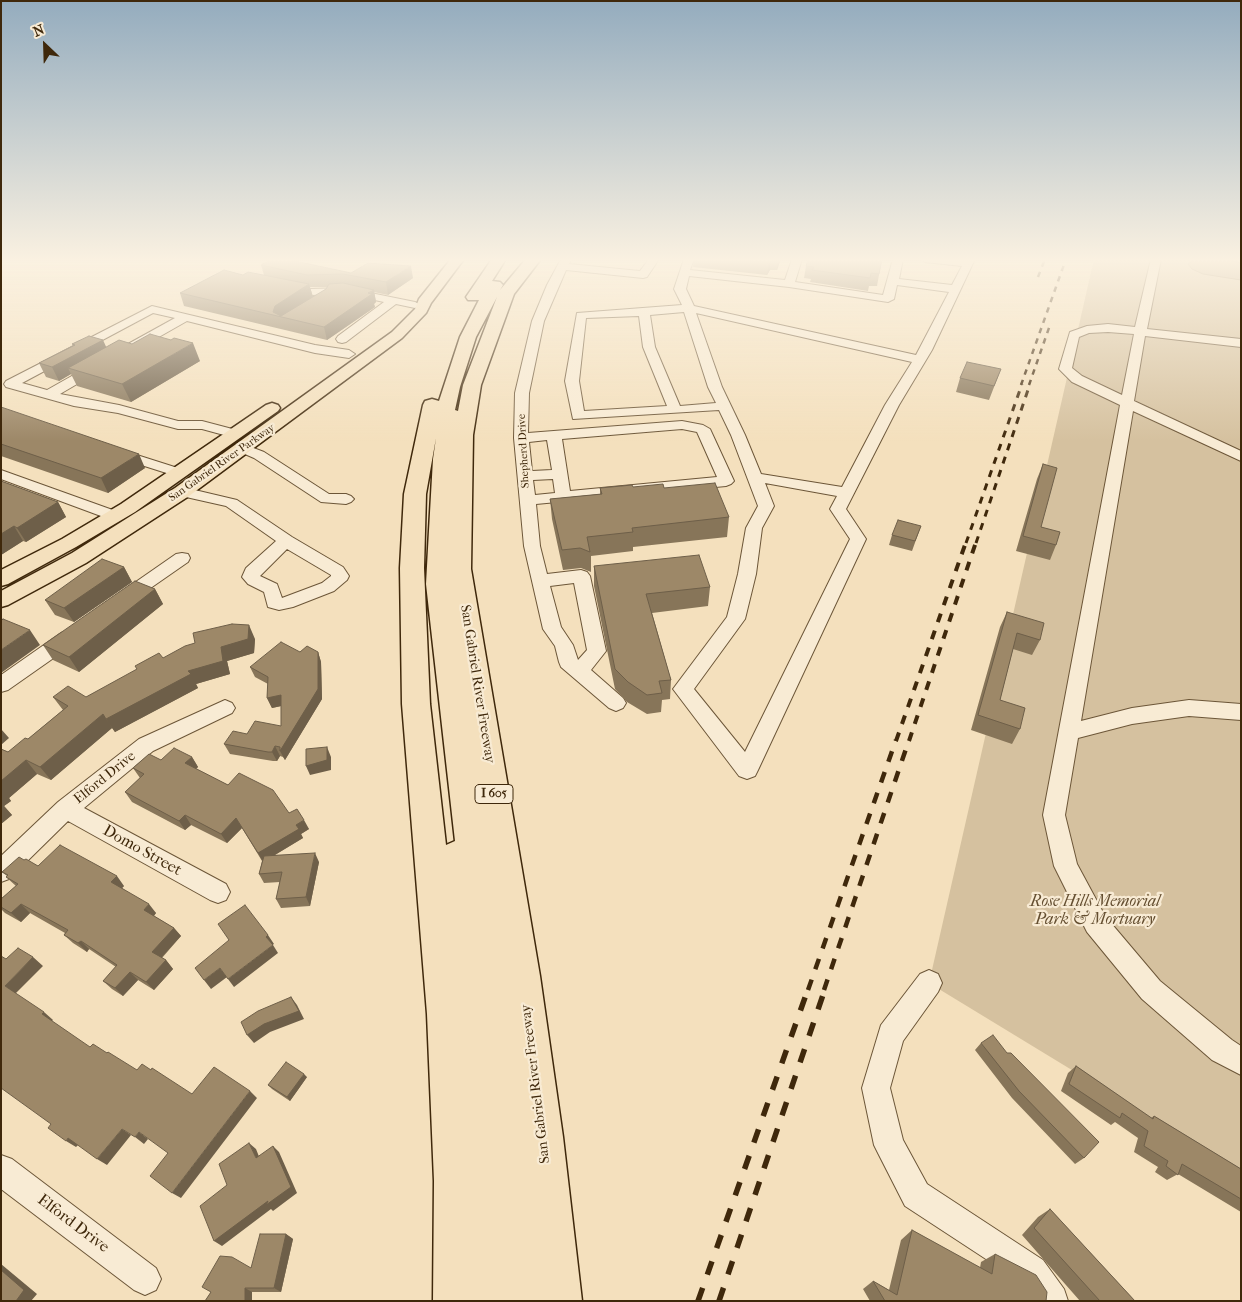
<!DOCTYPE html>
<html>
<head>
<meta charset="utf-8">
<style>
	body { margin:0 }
	#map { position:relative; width:1242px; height:1302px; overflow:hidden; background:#f4e0bd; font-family:"IM FELL French Canon",serif }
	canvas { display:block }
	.frame { position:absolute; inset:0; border:2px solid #3f280b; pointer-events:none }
	.north { position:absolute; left:20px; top:20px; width:50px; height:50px; -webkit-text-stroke:4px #f8ebd4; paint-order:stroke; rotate:336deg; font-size:14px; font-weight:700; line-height:20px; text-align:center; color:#3f280b }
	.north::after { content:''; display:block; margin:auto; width:18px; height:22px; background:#3f280b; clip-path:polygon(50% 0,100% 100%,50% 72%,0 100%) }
</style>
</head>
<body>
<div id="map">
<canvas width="1242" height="1302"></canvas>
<div class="frame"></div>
<div class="north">N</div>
</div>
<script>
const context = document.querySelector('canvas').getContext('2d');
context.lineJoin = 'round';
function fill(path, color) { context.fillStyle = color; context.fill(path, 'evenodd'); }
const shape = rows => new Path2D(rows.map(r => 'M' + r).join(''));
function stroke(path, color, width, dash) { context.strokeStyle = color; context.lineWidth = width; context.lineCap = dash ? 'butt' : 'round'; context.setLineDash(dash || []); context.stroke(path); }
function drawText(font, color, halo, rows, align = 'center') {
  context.font = font + ' "IM FELL French Canon",serif'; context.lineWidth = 4.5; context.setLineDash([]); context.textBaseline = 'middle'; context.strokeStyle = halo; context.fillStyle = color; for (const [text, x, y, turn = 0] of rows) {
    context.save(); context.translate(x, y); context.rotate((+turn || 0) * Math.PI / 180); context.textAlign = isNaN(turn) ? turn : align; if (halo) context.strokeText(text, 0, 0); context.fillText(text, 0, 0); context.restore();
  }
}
const green = shape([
	[1094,259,1241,259,1241,1173,929,983]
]);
const water = shape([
	[1194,259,1228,260,1241,263,1241,280,1203,274,1192,269,1188,264,1194,259]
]);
const minor = shape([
	[561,259,571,259,569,264,640,271,649,259,659,259,647,277,643,278,566,270,544,321,529,393,528,433,682,421,703,425,710,429,734,481,731,484,726,486,536,504,540,546,547,574,581,570,587,572,590,576,606,651,591,670,623,698,626,703,623,708,616,711,609,708,561,667,559,662,555,646,543,629,524,546,514,438,515,393,532,321,547,285,561,259],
	[682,429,697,432,717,477,570,491,562,439,682,429],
	[547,440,552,470,532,471,529,442,547,440],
	[553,479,555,493,535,495,533,480,553,479],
	[574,583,587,650,578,660,573,645,561,627,550,586,574,583],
	[684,259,694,259,690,270,785,280,792,259,802,259,795,282,883,295,893,259,903,259,899,279,952,285,962,266,925,262,920,259,975,259,932,350,899,405,846,509,866,539,758,770,755,776,747,779,739,776,673,689,727,617,738,574,746,528,758,506,731,435,719,410,573,419,565,381,577,313,682,305,674,289,684,259],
	[689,276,789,287,888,302,894,299,897,285,949,292,916,355,694,306,686,289,689,276],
	[684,312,708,387,716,403,680,406,655,347,650,315,684,312],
	[696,313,912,362,885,405,842,487,761,474,745,435,722,387,696,313],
	[639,316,643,347,667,406,584,411,579,381,586,318,639,316],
	[765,483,837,496,830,509,850,539,745,752,694,689,745,619,756,574,762,528,774,506,765,483],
	[1151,259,1161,259,1147,329,1241,339,1241,347,1145,336,1134,401,1241,451,1241,461,1133,411,1081,721,1132,708,1189,700,1241,704,1241,720,1189,716,1132,724,1078,738,1065,815,1077,864,1105,916,1160,981,1232,1040,1241,1046,1241,1075,1212,1060,1142,999,1087,932,1054,866,1043,815,1120,405,1072,382,1059,369,1070,332,1087,326,1108,324,1135,327,1151,259],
	[1108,332,1134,334,1122,395,1082,376,1072,368,1079,337,1089,333,1108,332],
	[286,284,310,289,346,288,415,302,421,305,415,308,396,304,346,342,342,343,338,342,336,339,338,336,384,302,346,294,310,295,282,289,280,287,282,285,286,284],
	[152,306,315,345,349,350,355,354,349,358,315,353,187,321,136,350,128,350,126,347,128,344,175,318,153,313,22,383,47,390,93,364,101,364,103,367,101,370,60,394,119,405,178,421,202,421,240,431,242,434,240,437,235,438,202,429,178,429,118,413,74,406,6,387,4,384,6,381,152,306],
	[243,444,264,452,329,494,346,494,351,496,354,499,351,502,346,504,321,502,254,458,238,451,236,448,238,445,243,444],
	[118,449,184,470,186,473,184,476,179,477,113,456,111,453,113,450,118,449],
	[1,470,121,513,123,516,121,519,115,521,109,519,1,479,1,470],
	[182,487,237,500,292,537,343,567,349,576,347,580,334,591,293,607,279,610,268,607,264,592,248,584,242,577,246,568,276,541,226,506,177,495,174,492,177,489,182,487],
	[287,549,331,575,331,576,322,583,282,598,277,584,260,576,287,549],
	[182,553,188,554,190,558,188,562,129,603,123,605,117,603,114,599,117,595,176,554,182,553],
	[68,631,75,633,77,638,75,643,8,690,1,692,1,675,61,633,68,631],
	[225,700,232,703,235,708,232,713,153,751,84,808,226,884,230,892,226,900,218,903,210,900,68,821,9,879,1,882,1,856,58,802,139,739,225,700],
	[929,970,938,974,942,983,938,992,903,1041,890,1088,903,1140,927,1184,1043,1260,1064,1289,1068,1301,1033,1301,1021,1282,905,1206,879,1155,874,1145,862,1088,881,1025,920,974,929,970],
	[1,1155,12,1159,156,1268,161,1279,156,1290,145,1295,134,1290,1,1189,1,1155]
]);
const major = shape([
	[451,259,464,259,431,303,426,313,402,338,189,496,86,563,8,605,1,607,1,591,72,553,175,488,392,332,415,309,419,299,451,259],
	[272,403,278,405,280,408,278,411,135,512,76,547,8,584,1,586,1,570,62,539,121,504,266,405,272,403]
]);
const highway = shape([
	[492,259,506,259,492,281,500,282,503,285,500,290,526,259,541,259,514,294,481,385,473,435,471,569,540,976,563,1137,582,1301,433,1301,434,1181,427,1014,402,704,400,568,404,494,423,405,425,401,432,399,439,401,460,337,479,300,468,300,466,297,492,259],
	[497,297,463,385,458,411,455,410,460,387,476,337,497,297],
	[436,438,433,459,426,584,455,841,446,845,430,704,424,568,426,494,436,438]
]);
const railFar4 = shape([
	[1038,277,1045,259],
	[1021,385,1066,259],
	[1029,385,1050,325]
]);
const railFar3 = shape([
	[966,543,1022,384],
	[976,543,1030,384]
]);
const railFar2 = shape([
	[896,741,966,542],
	[909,741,976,542]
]);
const railFar1 = shape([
	[808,990,896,740],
	[824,990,909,740]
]);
const rail = shape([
	[698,1301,808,989],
	[719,1301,825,989]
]);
const wall = shape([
	[694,259,781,259,777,270,770,270,767,275,693,267],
	[882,259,877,286,869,286,868,291,810,282,811,279,804,278,806,266],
	[261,265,351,273,413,278,388,295,374,292,376,302,374,304,375,307,327,340,184,306,180,293,243,275,264,275],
	[310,287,327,287,326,289,313,297],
	[72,344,106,347,200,361,131,402,77,386,71,374,59,381,46,377,39,363,73,345],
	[1001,369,989,400,956,392,960,378],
	[1,407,145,468,108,493,1,456],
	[1043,464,1041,527,1056,545,1050,560,1016,551,1037,479],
	[1,481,58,502,66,517,26,542,23,541,1,555],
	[633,487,664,488,729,517,727,537,633,547,633,551,591,556,591,572,581,568,563,570,552,519,550,499,600,494,600,488],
	[921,526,912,551,889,545,892,535],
	[594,566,710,587,708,606,652,613,671,680,670,699,662,700,661,712,647,714,627,702,615,689,594,586],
	[124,567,132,582,74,622,55,615,45,600],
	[155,589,163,604,79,672,53,660,43,645],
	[1007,612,1040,640,1032,655,1013,649,1000,700,1020,729,1012,744,971,730,1000,627],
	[255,639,254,653,227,661,230,674,196,684,198,688,115,732,112,728,51,780,37,774,9,798,11,801,4,806,12,815,1,824,1,749,8,752,28,739,63,710,53,697,86,697,163,658],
	[300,652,318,652,321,662,322,699,285,760,283,757,280,756,277,761,273,761,230,754,224,744,281,726,281,706,272,708,267,698,268,684,255,677,250,667],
	[192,757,198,767,196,769,228,785,289,813,309,829,301,834,303,838,275,855,319,862,310,906,281,908,276,899,280,882,264,883,259,874,262,861,242,828,227,843,191,825,185,830,132,802,125,792,140,778,133,768,161,760],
	[24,860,38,866,124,886,122,888,156,913,154,916,174,928,181,936,162,958,166,960,173,969,154,990,138,980,123,996,112,989,103,981,116,967,89,949,87,952,73,943,64,935,65,933,30,913,21,922,5,913,1,909,1,899,16,886,6,877,7,876,2,872],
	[981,1043,1084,1158,1075,1164,1012,1098,975,1050],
	[1076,1066,1151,1118,1154,1116,1241,1169,1241,1212,1178,1174,1167,1180,1155,1172,1158,1167,1134,1152,1138,1138,1115,1122,1111,1125,1061,1091,1068,1073],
	[307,1077,290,1101,272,1089,268,1085],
	[1050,1209,1135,1301,1080,1301,1022,1235,1038,1217],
	[912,1230,980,1268,981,1262,995,1254,1046,1301,870,1301,863,1289,873,1281,889,1290,901,1240],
	[286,1234,293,1239,281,1292,252,1292,252,1301,205,1301,211,1292,251,1268]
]);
const shadedWall = shape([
	[770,259,770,270,767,275,769,263],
	[778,259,781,259,777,270],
	[411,266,413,278,388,295,386,282],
	[309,284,313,297,281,317,273,312,275,306],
	[374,290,376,302,374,304,375,307,327,340,324,327],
	[103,340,109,353,68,368,71,374,59,381,52,367],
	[193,343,200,361,131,402,122,384],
	[139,454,145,468,108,493,101,478],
	[58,502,66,517,26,542,17,528],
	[14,526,23,541,1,555,1,534],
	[124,567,132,582,74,622,64,608],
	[155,589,163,604,79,672,69,657],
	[249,625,255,639,254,653,227,661,230,674,196,684,198,688,115,732,106,719,188,671],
	[30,630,40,645,1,673,1,650],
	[318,652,321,662,322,699,285,760,280,751],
	[281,695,286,705,272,708,267,698],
	[103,714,112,728,51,780,40,767],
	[1,729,9,738,1,745],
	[275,746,280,756,277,761,272,752],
	[327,747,331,757,331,770,310,775,306,766],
	[192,757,198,767,191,773,185,763],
	[26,760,37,774,9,798,11,801,4,806,12,815,1,824,1,781],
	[185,815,191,825,185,830,179,821],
	[236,818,242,828,227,843,221,834],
	[304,820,309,829,301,834,303,838,263,862,258,853,296,825],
	[315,853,319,862,310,906,306,897],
	[117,876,124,886,119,891,111,882],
	[21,904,30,913,21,922,11,913],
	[149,904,156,913,151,919,144,910],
	[174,928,181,936,159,960,152,952],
	[268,935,274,944,272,945,266,937],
	[81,941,89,949,87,952,78,943],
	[273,945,278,953,234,987,228,979],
	[33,957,43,966,15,994,5,986],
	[166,960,173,969,154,990,146,982],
	[220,968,227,977,211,989,204,980],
	[130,972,138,980,123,996,115,988],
	[291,997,297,1005,304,1019,270,1032,254,1043,247,1035],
	[44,1012,53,1020,51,1022,42,1014],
	[304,1074,307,1077,290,1101,287,1097],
	[250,1091,257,1098,181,1198,172,1193],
	[122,1129,131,1135,107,1165,97,1159],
	[139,1132,148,1139,144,1144,135,1137],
	[68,1138,79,1144,76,1147,66,1141],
	[249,1143,256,1149,262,1164,256,1158],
	[273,1146,279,1152,297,1193,273,1211,271,1209,222,1246,214,1241],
	[286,1234,293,1239,281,1292,274,1288],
	[1,1264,37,1294,31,1301,16,1301,1,1270],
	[245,1288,252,1292,252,1301,245,1301]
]);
const building = shape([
	[272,259,286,259,351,273,368,263,411,266,386,282,343,274,307,275,261,265,272,259],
	[737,259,770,259,769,263,737,259],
	[808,259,882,259,879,274,871,273,870,278,812,270,814,267,806,266,808,259],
	[224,270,243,275,248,272,309,284,275,306,273,312,281,316,326,289,329,284,343,283,374,290,368,293,372,294,324,327,180,293,224,270],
	[150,334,171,340,174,338,193,343,122,384,68,368,119,340,132,344,150,334],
	[89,336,103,340,52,367,39,363,75,345,72,344,89,336],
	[967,362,1001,369,994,386,960,378,967,362],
	[1,407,139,454,101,478,1,444,1,407],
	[1043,464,1057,468,1041,527,1060,532,1056,545,1023,536,1043,464],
	[1,481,58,502,17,528,14,526,1,534,1,481],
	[715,483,729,517,632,528,633,532,587,537,590,552,580,548,562,550,550,499,602,494,600,488,632,485,633,487,663,484,664,488,715,483],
	[898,520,921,526,915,541,892,535,898,520],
	[699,555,710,587,646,594,671,680,659,681,662,693,647,695,628,682,615,669,594,566,699,555],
	[102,559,124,567,64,608,45,600,102,559],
	[135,581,155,589,69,657,43,645,135,581],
	[1007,612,1044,623,1040,640,1017,633,1000,700,1025,708,1020,729,978,715,1007,612],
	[3,619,30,630,1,650,1,621,3,619],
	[232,624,249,625,248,639,221,647,223,661,188,671,191,674,106,719,103,714,40,767,26,760,1,781,1,749,8,752,25,738,28,739,68,706,53,697,68,686,86,697,137,669,135,666,159,653,163,658,185,646,195,643,193,633,232,624],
	[281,642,300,652,307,646,318,652,318,689,280,751,280,747,275,746,272,752,268,752,224,744,233,731,247,734,255,721,281,726,281,695,267,698,268,677,250,667,281,642],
	[327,747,327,760,306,766,306,749,327,747],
	[174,748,192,757,185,763,228,785,239,773,273,790,289,813,297,809,304,820,296,825,299,829,258,853,236,818,221,834,185,815,179,821,125,792,144,774,133,768,149,754,161,760,174,748],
	[60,845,117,876,111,882,149,904,144,910,174,928,152,952,166,960,146,982,130,972,115,988,103,981,117,965,81,941,78,943,64,935,68,930,21,904,11,913,1,907,1,899,18,884,6,877,8,875,2,872,19,857,24,860,26,859,38,866,60,845],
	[315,853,306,897,276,899,282,872,259,874,264,856,315,853],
	[245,905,268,935,266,937,273,945,228,979,220,968,204,980,195,968,229,940,218,924,245,905],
	[18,948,33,957,5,986,44,1012,42,1014,90,1047,93,1044,107,1053,108,1052,137,1070,142,1064,151,1070,152,1068,192,1094,214,1067,250,1091,172,1193,150,1176,168,1153,139,1132,135,1137,122,1129,97,1159,68,1138,66,1141,48,1128,51,1124,1,1088,1,956,6,959,18,948],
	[291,997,299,1011,264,1024,247,1035,241,1022,258,1011,291,997],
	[993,1035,1007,1053,1011,1053,1099,1142,1084,1158,1019,1091,981,1043,993,1035],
	[286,1062,304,1074,287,1097,268,1085,286,1062],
	[1076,1066,1153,1119,1154,1116,1241,1169,1241,1199,1182,1164,1178,1175,1166,1166,1168,1161,1144,1146,1148,1131,1122,1113,1120,1118,1069,1084,1076,1066],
	[249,1143,256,1158,273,1146,291,1187,266,1205,268,1201,214,1241,200,1206,227,1185,219,1164,249,1143],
	[1050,1209,1135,1301,1100,1301,1034,1228,1050,1209],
	[912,1230,992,1274,995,1254,1036,1275,1047,1292,1046,1301,885,1301,873,1281,897,1295,912,1230],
	[260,1234,286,1234,274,1288,245,1288,245,1301,205,1301,211,1292,202,1287,220,1256,232,1257,251,1268,260,1234],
	[1,1270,24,1290,16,1301,1,1301,1,1270]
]);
const farStreetnames = [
	["Shepherd Drive",524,451,-93],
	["San Gabriel River Parkway",222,463,-35]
];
const shields = [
	[494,794,38]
];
const shieldNames = [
	["I 605",494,794]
];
const streetNames = [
	["San Gabriel River Freeway",477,684,81],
	["Elford Drive",105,778,-39],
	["San Gabriel River Freeway",536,1084,-97]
];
const nearStreetnames = [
	["Domo Street",142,851,29],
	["Elford Drive",73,1224,37]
];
const nearParknames = [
	["Rose Hills Memorial",1095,902],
	["Park & Mortuary",1095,920]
];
fill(green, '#d5c19f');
fill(water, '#b6a180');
stroke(water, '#867151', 1);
stroke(minor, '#6c5638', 2);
stroke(major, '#3f280b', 3);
stroke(highway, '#3f280b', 3);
fill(minor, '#f8ebd4');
fill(major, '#f4e0bd');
fill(highway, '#f4e0bd');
stroke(railFar4, '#3f280b', 2.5, [5.5, 5.5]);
stroke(railFar3, '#3f280b', 3, [7, 7]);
stroke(railFar2, '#3f280b', 4, [9, 9]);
stroke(railFar1, '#3f280b', 4.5, [11, 11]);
stroke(rail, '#3f280b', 5.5, [14, 14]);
fill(wall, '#877559');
fill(shadedWall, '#6e5f49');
fill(building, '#9d8868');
stroke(building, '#6e5f49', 1);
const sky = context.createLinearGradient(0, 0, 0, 441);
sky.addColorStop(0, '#94acbe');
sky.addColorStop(0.59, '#faf1e1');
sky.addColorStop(1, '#faf1e100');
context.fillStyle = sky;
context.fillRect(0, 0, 1242, 441);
drawText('11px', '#3f280b', '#f8ebd4', farStreetnames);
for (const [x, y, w] of shields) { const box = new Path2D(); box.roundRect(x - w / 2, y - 9.5, w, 19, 4); context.fillStyle = '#f8ebd4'; context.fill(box); stroke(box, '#3f280b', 1); }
drawText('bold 12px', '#3f280b', null, shieldNames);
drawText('14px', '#3f280b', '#f8ebd4', streetNames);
drawText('16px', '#3f280b', '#f8ebd4', nearStreetnames);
drawText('italic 16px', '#644e30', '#f8ebd4', nearParknames);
</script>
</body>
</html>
